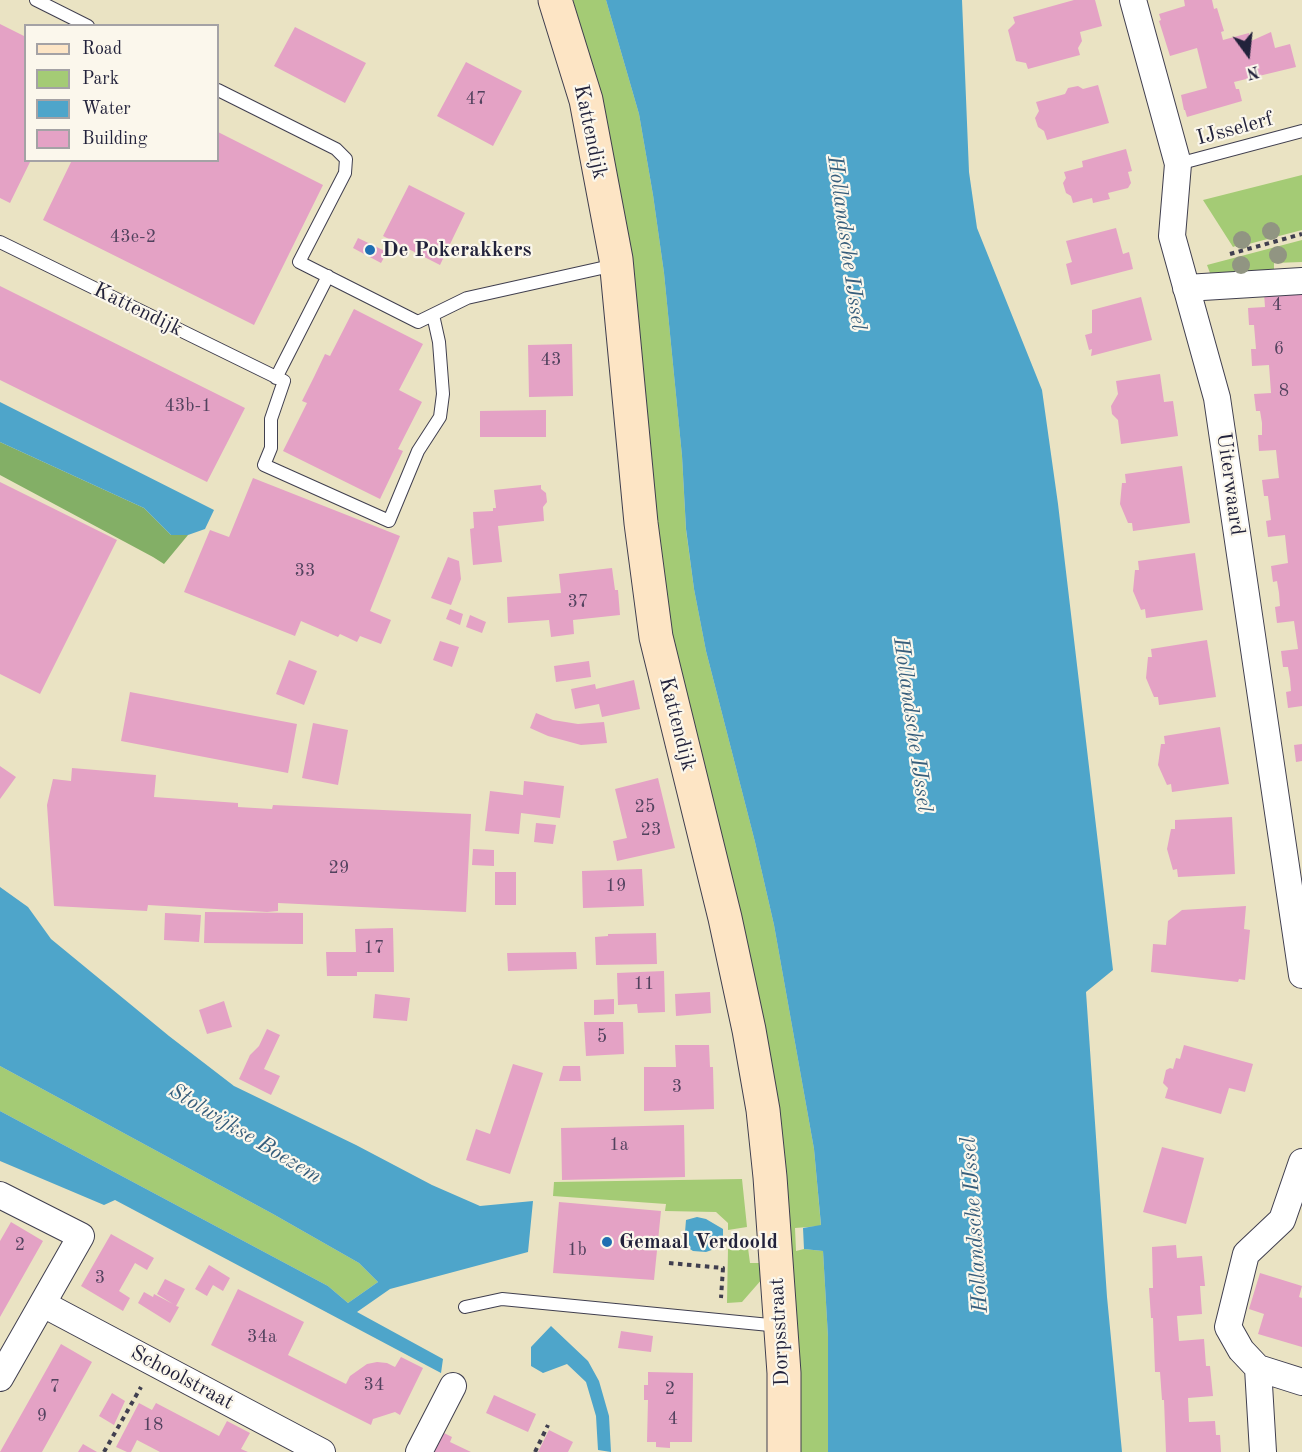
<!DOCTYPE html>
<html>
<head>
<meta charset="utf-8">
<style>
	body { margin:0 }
	#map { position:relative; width:1302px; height:1452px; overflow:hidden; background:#eae3c3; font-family:"Old Standard TT",serif }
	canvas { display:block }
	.legend { position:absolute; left:24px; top:24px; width:195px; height:138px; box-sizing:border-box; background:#fbf7ec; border:2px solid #a4a2a5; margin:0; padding:8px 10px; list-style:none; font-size:18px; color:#22223b }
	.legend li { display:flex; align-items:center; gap:12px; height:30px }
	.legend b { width:30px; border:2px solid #a4a2a5 }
	.north { position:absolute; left:1218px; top:24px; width:60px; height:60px; -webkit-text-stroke:4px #fbf7ec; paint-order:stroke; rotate:165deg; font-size:16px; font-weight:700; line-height:24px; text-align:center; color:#22223b }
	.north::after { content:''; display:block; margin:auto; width:21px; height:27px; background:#22223b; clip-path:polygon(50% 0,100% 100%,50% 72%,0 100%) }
</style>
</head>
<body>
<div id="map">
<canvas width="1302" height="1452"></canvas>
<ul class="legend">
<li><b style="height:8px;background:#fde5c5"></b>Road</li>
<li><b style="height:16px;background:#a4cb75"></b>Park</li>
<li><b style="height:16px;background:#4ea5ca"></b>Water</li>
<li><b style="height:16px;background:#e4a2c5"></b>Building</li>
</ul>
<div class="north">N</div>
</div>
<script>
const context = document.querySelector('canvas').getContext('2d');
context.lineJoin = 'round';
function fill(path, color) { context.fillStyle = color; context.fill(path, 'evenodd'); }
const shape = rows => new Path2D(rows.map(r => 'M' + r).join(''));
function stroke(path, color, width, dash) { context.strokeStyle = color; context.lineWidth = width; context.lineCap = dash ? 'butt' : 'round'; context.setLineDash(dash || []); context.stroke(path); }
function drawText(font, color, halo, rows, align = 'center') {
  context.font = font + ' "Old Standard TT",serif'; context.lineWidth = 4.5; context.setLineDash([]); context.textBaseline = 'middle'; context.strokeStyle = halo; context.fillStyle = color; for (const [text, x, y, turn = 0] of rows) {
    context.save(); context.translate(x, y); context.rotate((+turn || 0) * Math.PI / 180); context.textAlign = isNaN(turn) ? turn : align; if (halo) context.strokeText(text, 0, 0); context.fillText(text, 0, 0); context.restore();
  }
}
const green = shape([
	[573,0,606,0,639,114,653,195,664,273,682,456,686,530,694,589,706,651,755,842,774,925,814,1149,821,1226,795,1228,796,1251,804,1249,823,1251,828,1337,828,1452,799,1452,801,1390,791,1252,665,607,598,88],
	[1302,175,1302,230,1241,246,1240,244,1233,247,1203,200],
	[1302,240,1302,262,1274,263,1274,270,1210,273,1207,265],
	[0,1066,273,1214,359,1263,378,1282,348,1303,328,1286,0,1111],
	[742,1179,747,1227,728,1230,728,1223,716,1212,665,1211,666,1204,553,1196,554,1182],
	[748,1248,750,1263,761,1263,763,1278,742,1302,727,1303,728,1249]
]);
const forest = shape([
	[0,442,144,508,171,535,188,535,164,564,153,557,0,475]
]);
const water = shape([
	[606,0,962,0,969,172,977,228,1042,390,1058,504,1113,970,1086,992,1107,1297,1122,1452,828,1452,828,1337,823,1251,804,1249,803,1228,821,1225,814,1149,774,925,755,842,706,651,694,589,686,529,682,456,664,273,653,195,639,114],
	[0,402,214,510,205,529,188,535,171,535,144,508,0,442],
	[0,887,28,907,51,939,169,1036,234,1086,356,1145,432,1185,480,1206,533,1201,528,1252,390,1289,357,1312,443,1359,441,1373,115,1200,104,1205,0,1161,0,1111,328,1286,348,1303,378,1282,359,1263,273,1214,0,1066],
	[697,1217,706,1219,723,1229,723,1246,706,1252,693,1251,684,1245,686,1220],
	[551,1326,588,1361,599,1381,609,1416,611,1452,598,1450,596,1416,586,1382,567,1364,543,1373,531,1366,531,1347]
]);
const building = shape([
	[1074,0,1095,0,1102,26,1080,32,1082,41,1078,48,1080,55,1028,69,1026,63,1016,61,1008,30,1015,23,1013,17],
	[1184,0,1212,0,1214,9,1217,8,1224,31,1221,32,1223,40,1249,33,1251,41,1271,32,1275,48,1290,44,1296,67,1234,82,1236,89,1239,89,1242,101,1187,117,1185,110,1184,110,1181,95,1207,88,1197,48,1170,56,1159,21,1161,20,1159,14,1185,6],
	[0,24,26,37,26,160,31,160,10,203,0,198],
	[295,27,366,63,345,103,274,66],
	[466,62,522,91,493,146,437,116],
	[1098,85,1109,123,1047,140,1044,131,1038,127,1035,118,1039,111,1036,102,1065,94,1068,88,1078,86,1083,89],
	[218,132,323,185,254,325,43,220,72,160,218,160],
	[1126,149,1132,171,1128,172,1131,183,1128,188,1108,193,1110,199,1093,203,1092,198,1073,203,1071,196,1066,193,1063,183,1066,178,1064,172,1083,167,1082,161],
	[409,185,465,213,440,265,383,236],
	[1116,228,1123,254,1129,252,1133,269,1071,285,1066,264,1072,262,1066,241],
	[358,238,387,252,381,263,353,248],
	[0,286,245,408,207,482,0,380],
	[1302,290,1302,706,1288,708,1286,692,1291,691,1290,679,1288,667,1283,667,1281,651,1298,649,1294,621,1277,623,1275,607,1280,606,1279,593,1277,581,1273,582,1271,566,1288,563,1285,535,1268,537,1266,521,1271,520,1268,496,1264,496,1262,480,1279,478,1276,450,1259,451,1258,435,1262,435,1262,423,1260,411,1256,411,1254,394,1271,393,1269,365,1252,366,1251,349,1256,349,1254,325,1249,325,1248,308,1265,307,1264,293],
	[1141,297,1152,340,1091,356,1092,349,1089,350,1085,335,1092,333,1092,310],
	[354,309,423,344,399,390,422,402,398,449,403,451,380,499,283,451,307,403,302,401,314,377,325,354,330,356],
	[572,344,573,396,529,397,528,345],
	[1160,374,1164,402,1173,401,1178,436,1121,444,1118,420,1112,414,1111,406,1118,394,1116,381],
	[546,410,546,437,480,437,480,411],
	[1182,466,1190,523,1133,531,1132,523,1128,523,1120,504,1122,483,1126,483,1125,474],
	[253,478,400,536,370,611,391,620,381,644,360,636,357,642,340,634,338,637,301,621,295,636,184,592,210,530,229,537],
	[0,482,117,540,40,694,0,674],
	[541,485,541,489,546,493,547,502,543,507,544,521,498,526,502,562,473,565,470,529,474,528,473,512,493,511,493,508,496,508,494,490],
	[1195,553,1203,610,1146,618,1145,609,1141,610,1133,591,1135,570,1139,570,1138,561],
	[448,557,459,561,461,579,451,605,431,598],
	[612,568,615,590,618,590,620,615,573,620,574,634,551,637,549,620,508,623,507,597,561,593,559,574],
	[450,609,463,614,460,625,446,619],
	[470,615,486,622,482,633,466,627],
	[1207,640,1216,697,1159,705,1158,697,1154,697,1146,678,1148,657,1152,657,1151,649],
	[440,641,459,647,452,667,433,660],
	[289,660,317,671,304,705,276,694],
	[589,661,591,677,556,682,554,666],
	[634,680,640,709,602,717,599,704,575,709,571,689,595,684,596,689],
	[130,692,297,724,288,773,121,741],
	[536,713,553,720,578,724,604,722,607,743,581,745,548,736,530,728],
	[313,723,348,730,338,785,302,778],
	[1220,727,1229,784,1172,792,1171,784,1167,785,1158,765,1161,744,1165,744,1164,736],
	[1302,744,1302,761,1296,762,1294,745],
	[0,766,16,777,0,799],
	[72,768,156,775,154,797,238,803,238,807,272,809,273,805,471,814,466,912,278,903,278,911,267,912,148,905,147,911,54,906,47,805,53,779,71,781],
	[658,778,675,848,617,861,613,841,627,838,615,789],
	[524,781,564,786,560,818,521,813,519,834,485,831,490,791,523,795],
	[1232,817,1235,874,1178,877,1177,869,1173,870,1167,849,1171,829,1175,829,1175,820],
	[536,823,556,825,553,844,534,842],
	[473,849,494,850,494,866,472,865],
	[642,869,644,906,583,908,582,871],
	[495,872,516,872,516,905,495,905],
	[1246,906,1244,929,1250,930,1245,980,1239,979,1238,982,1151,972,1153,944,1166,945,1168,921,1182,910],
	[205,912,303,913,303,944,204,943],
	[165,913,201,915,199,942,164,940],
	[393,928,394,972,357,972,357,976,327,976,326,952,356,952,355,929],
	[656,933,657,964,596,965,595,937,608,936,608,934],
	[576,952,577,969,508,971,507,953],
	[664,971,665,1012,638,1013,637,1004,618,1005,617,973],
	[710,992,711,1013,676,1016,675,994],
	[375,994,410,998,407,1021,373,1018],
	[614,999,614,1014,594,1015,594,1000],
	[224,1001,232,1027,207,1034,199,1010],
	[584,1022,623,1022,624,1054,586,1056],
	[267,1029,280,1035,264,1069,280,1076,271,1095,239,1079,250,1055,259,1046],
	[675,1045,709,1045,710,1067,713,1067,714,1109,644,1111,644,1067,676,1067],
	[1184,1045,1253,1064,1245,1092,1229,1088,1221,1114,1165,1098,1168,1088,1163,1083,1166,1070,1170,1068,1173,1069,1176,1058,1180,1059],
	[513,1064,543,1073,510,1174,466,1160,476,1129,490,1134],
	[563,1066,580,1066,581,1081,559,1081],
	[684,1125,685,1177,562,1180,561,1128],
	[1162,1147,1204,1158,1186,1224,1143,1212],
	[559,1202,661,1211,654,1280,553,1273],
	[11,1222,43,1241,0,1317,0,1241],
	[111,1234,154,1258,147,1270,135,1263,119,1291,130,1298,123,1311,81,1286],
	[1176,1245,1177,1258,1202,1256,1205,1286,1200,1286,1202,1314,1177,1316,1179,1341,1204,1339,1206,1366,1210,1366,1213,1396,1188,1398,1189,1422,1215,1421,1216,1435,1220,1435,1221,1452,1166,1452,1164,1400,1162,1400,1160,1372,1155,1372,1153,1318,1151,1318,1149,1288,1153,1288,1152,1247],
	[209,1265,230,1278,223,1291,213,1285,207,1296,195,1289],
	[1260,1273,1302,1286,1299,1297,1302,1298,1302,1347,1258,1334,1264,1314,1249,1309],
	[165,1279,185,1289,176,1306,179,1307,170,1323,138,1303,144,1292,153,1297,154,1294,173,1304,157,1294],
	[238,1289,304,1322,288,1355,346,1384,350,1376,367,1364,377,1362,387,1363,395,1367,401,1357,423,1368,400,1415,395,1412,373,1419,371,1425,211,1345],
	[621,1331,653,1336,651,1352,618,1348],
	[61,1344,92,1362,42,1452,0,1452],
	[648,1372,693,1373,692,1442,670,1442,670,1448,656,1447,656,1442,647,1442,648,1400,644,1400,644,1385,648,1385],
	[112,1393,125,1401,114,1425,99,1416],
	[494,1395,536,1414,528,1432,486,1413],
	[139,1403,152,1410,156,1403,219,1436,227,1421,250,1433,241,1449,248,1452,160,1452,137,1440,131,1452,127,1452,116,1447],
	[438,1430,452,1437,450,1442,471,1452,427,1452],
	[549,1430,573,1442,568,1452,538,1452],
	[83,1444,97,1452,78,1452]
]);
const path = shape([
	[1230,254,1302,234],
	[669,1263,723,1268,721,1298],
	[104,1452,141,1387],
	[535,1452,548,1425]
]);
const lane = shape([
	[36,0,88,26],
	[218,90,336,149,346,159,345,173,299,262,418,322,467,298,615,265],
	[1178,164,1302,131],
	[0,242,284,381,271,419,271,448,264,465,389,521,418,451,440,417,443,394,439,342,433,315],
	[276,378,328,276],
	[465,1307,502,1299,780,1326]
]);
const street = shape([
	[1133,0,1178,164,1172,236,1217,398,1302,975],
	[1186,288,1302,281],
	[1302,1162,1282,1220,1246,1254,1228,1327,1241,1350,1258,1368,1302,1382],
	[0,1195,81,1236,0,1378],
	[43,1304,322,1452],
	[1258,1368,1263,1452],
	[419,1452,453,1386]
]);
const secondary = shape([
	[555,0,586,100,616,259,641,523,656,637,725,918,749,1030,763,1110,770,1177,784,1373,784,1452]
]);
const trees = [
	[1271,231],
	[1242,240],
	[1278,255],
	[1241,265]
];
const markers = [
	[370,250,6,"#1f6fb2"],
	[607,1242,6,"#1f6fb2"]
];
const numberNames = [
	["47",476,99],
	["43e-2",133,237],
	["4",1277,305],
	["6",1279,349],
	["43",551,360],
	["8",1284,391],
	["43b-1",188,406],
	["33",305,571],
	["37",578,602],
	["25",645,807],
	["23",651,830],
	["29",339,868],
	["19",616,886],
	["17",374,948],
	["11",644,984],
	["5",602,1037],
	["3",677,1087],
	["1a",619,1145],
	["2",20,1245],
	["1b",577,1250],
	["3",100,1278],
	["34a",262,1337],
	["34",374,1385],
	["7",55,1387],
	["2",670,1389],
	["9",42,1416],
	["4",673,1419],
	["18",153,1425]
];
const streetNames = [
	["IJsselerf",1235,129,-15],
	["Kattendijk",590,132,78],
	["Kattendijk",138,310,26],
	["Uiterwaard",1230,484,82],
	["Kattendijk",677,724,76],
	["Dorpsstraat",780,1332,-93],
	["Schoolstraat",182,1378,28]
];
const poiNames = [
	["De Pokerakkers",382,250],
	["Gemaal Verdoold",619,1242]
];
const waterNames = [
	["Hollandsche IJssel",846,243,82],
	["Hollandsche IJssel",912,725,82],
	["Stolwijkse Boezem",245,1134,31],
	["Hollandsche IJssel",975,1225,-94]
];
fill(green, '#a4cb75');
fill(forest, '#83af66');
fill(water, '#4ea5ca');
fill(building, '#e4a2c5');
stroke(lane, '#403f4f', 14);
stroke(street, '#403f4f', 28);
stroke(secondary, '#403f4f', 35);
stroke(path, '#403f4f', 4, [4.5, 4.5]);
stroke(lane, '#fff', 12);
stroke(street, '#fff', 26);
stroke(secondary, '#fde5c5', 33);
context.fillStyle = '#919582';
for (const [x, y] of trees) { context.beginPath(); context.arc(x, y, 9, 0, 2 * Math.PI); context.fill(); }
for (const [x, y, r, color] of markers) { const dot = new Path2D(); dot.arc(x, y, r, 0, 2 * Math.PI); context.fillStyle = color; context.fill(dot); stroke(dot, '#fbf7ec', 2); }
drawText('18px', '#52425e', null, numberNames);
drawText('21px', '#22223b', '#fbf7ec', streetNames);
drawText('bold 21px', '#22223b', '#fbf7ec', poiNames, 'left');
drawText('italic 22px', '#365d7b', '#fbf7ec', waterNames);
</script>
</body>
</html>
